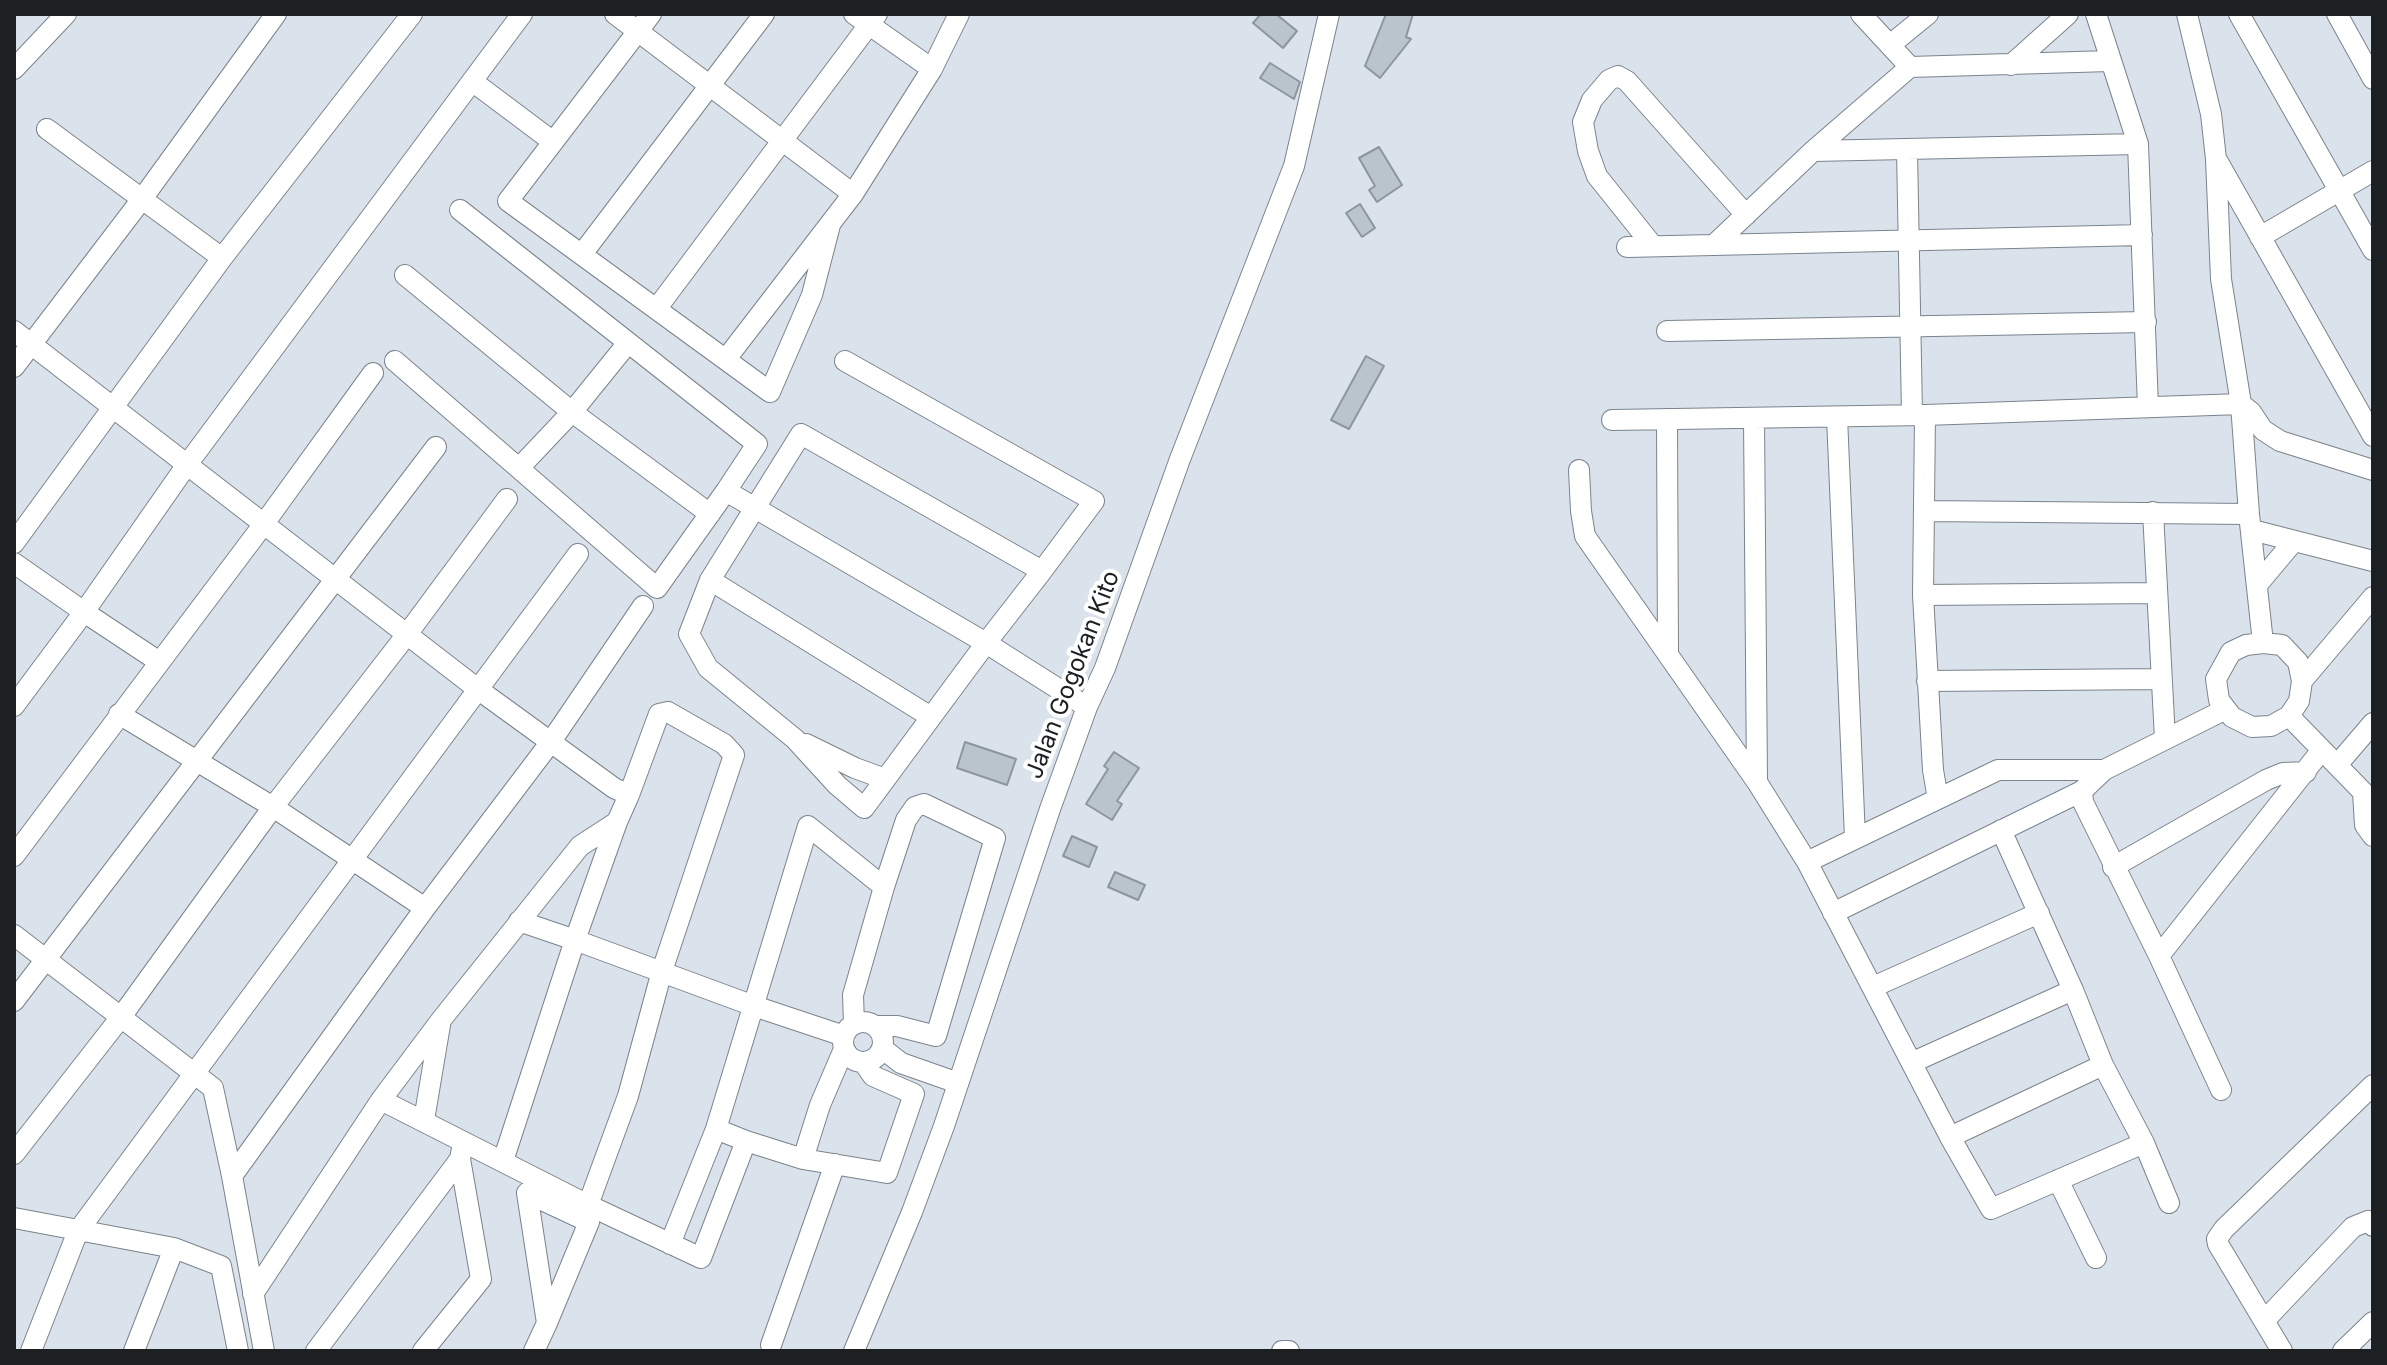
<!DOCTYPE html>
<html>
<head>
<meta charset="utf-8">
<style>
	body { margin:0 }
	#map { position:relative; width:2387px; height:1365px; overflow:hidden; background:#dae3ec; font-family:Inter,sans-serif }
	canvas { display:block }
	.frame { position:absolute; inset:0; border:16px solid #1c2023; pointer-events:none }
</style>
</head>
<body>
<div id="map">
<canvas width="2387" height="1365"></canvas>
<div class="frame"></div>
</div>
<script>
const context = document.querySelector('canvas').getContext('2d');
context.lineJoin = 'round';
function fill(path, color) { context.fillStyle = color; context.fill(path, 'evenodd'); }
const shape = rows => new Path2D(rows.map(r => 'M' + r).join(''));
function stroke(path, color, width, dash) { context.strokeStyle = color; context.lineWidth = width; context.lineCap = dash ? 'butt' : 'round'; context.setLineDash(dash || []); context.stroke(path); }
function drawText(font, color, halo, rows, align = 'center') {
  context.font = font + ' Inter,sans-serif'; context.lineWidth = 8; context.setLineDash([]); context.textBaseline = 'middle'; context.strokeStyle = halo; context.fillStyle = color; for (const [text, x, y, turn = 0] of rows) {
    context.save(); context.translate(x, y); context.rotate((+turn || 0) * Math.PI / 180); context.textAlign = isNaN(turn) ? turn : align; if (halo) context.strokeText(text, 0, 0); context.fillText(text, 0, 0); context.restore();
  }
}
const building = shape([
	[1261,14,1276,14,1297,31,1283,48,1253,23,1261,14],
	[1386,14,1413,14,1406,37,1411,39,1380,78,1365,66,1386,14],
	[1270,63,1300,82,1294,99,1260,78,1270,63],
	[1379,147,1402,185,1377,202,1369,190,1375,186,1359,158,1379,147],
	[1360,204,1375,228,1362,237,1346,213,1360,204],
	[1366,356,1384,366,1349,429,1331,420,1366,356],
	[965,742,1016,759,1007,785,957,768,965,742],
	[1114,752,1139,768,1117,801,1122,804,1112,820,1086,804,1108,769,1104,766,1114,752],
	[1072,836,1097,847,1089,867,1063,856,1072,836],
	[1115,872,1145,885,1138,900,1108,887,1115,872]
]);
const minor = shape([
	[615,14,853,194],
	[651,14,508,201,770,392,812,295,830,225],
	[854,14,932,69],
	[1861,14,1910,67,2110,61],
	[2096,14,2138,144,2148,407],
	[2187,14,2211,114,2216,159,2221,279,2241,404,2251,412,2263,430,2280,441,2373,470],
	[2239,14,2373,250],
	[2337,14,2373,79],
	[1890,45,1928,14],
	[2011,65,2068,14],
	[14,69,66,14],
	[472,81,552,141],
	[47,129,222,258],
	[1907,150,1912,414],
	[1813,151,2138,144],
	[2218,162,2373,436],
	[460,210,757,444,726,491,986,643,1087,707],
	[2260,237,2373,171],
	[1716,243,1813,151,1910,67],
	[1653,246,1597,176,1588,151,1583,122,1592,100,1609,80,1618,76,1627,81,1746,215],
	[1627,247,2142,235],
	[582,254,764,14],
	[405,275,572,412,710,514],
	[657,308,877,14],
	[14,331,479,690,614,788,629,795,617,822,575,940,754,1006,844,1036],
	[1667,331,2146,322],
	[726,359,853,194,932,69,959,14],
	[395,361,657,588,726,491],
	[845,361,1094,501,1042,571,801,434,710,580,689,634,708,668,795,739,837,785,864,808,986,643,1042,571],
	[14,367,142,199,276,14],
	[1925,415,1923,595,1933,770,1938,799],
	[1837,417,1855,838],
	[1754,418,1757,782],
	[1667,419,1668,653],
	[1612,420,1925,415,2241,404,2249,514,2263,643],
	[519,468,572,412,627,344],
	[1579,470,1581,511,1585,536,1757,782,1807,862,1950,1137,1991,1209,2144,1143],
	[1924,511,2249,514],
	[2153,512,2165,739],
	[2252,530,2373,561],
	[14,543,222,258,412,14],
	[14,563,84,612,14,706],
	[710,580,931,717],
	[2257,585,2294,541],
	[1923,595,2157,593],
	[2263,643,2282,645,2298,662,2302,681,2299,701,2289,716,2271,726,2252,727,2232,717,2219,700,2216,679,2231,652,2246,645,2263,643],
	[158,661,84,612,186,466,522,14],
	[1927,681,2161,679],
	[2302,681,2373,597],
	[119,714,273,807,408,633,507,499],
	[2289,716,2363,792,2365,825,2373,836],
	[806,744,855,768,885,779],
	[2337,765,2373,723],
	[2001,830,2073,990,2103,1065,2144,1143,2169,1203],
	[14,856,263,525,373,373],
	[1807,862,1998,770,2104,770],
	[2113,867,2266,780,2283,773,2306,772],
	[1833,913,2082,791],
	[14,935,213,1088,232,1176,264,1351],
	[2159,956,2321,751],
	[1873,987,2039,913],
	[14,1001,436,447],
	'843 1042a20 20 0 1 1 40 0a20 20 0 1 1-40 0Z',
	[854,1024,853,995,884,887,906,820,915,807,924,804,995,838,936,1036,897,1026,875,1026],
	[883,1049,901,1063,958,1083],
	[1913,1062,2073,990],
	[864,1063,873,1076,914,1094,887,1173,803,1159,746,1141,716,1129,808,826,884,887],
	[2221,1090,2159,956,2083,802,2082,791,2104,770,2226,709],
	[381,1100,588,1205,701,1258,746,1141],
	[424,1120,440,1025],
	[1950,1137,2103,1065],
	[14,1154,121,1017,273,807,425,908],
	[803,1159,820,1105,844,1049],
	[503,1161,575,940,519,921],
	[232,1176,425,908,550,743,643,606],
	[2058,1180,2096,1258],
	[527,1193,589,1222,547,1323],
	[527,1193,547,1323,534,1351],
	[588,1205,628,1096,662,971,734,755,724,744,668,712,659,714,629,795],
	[14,1218,174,1248,221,1266,238,1351],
	[670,1244,716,1129],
	[253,1294,381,1100,441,1020,580,846,617,822],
	[2264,1321,2353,1227,2368,1221,2373,1226],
	[771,1345,835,1164],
	[31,1351,78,1231,578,554],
	[134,1351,174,1248],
	[316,1351,460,1159,463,1143],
	[423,1351,481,1279,460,1159],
	[854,1351,912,1212,944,1126,1050,809,1087,707,1105,668,1180,459,1294,166,1329,14],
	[1282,1351,1289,1351],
	[2282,1351,2218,1244,2217,1239,2224,1229,2373,1085],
	[2343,1351,2373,1322]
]);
const streetNames = [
	["Jalan Gogokan Kito",1073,675,-69]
];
fill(building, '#bac4cc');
stroke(building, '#8d959e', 2);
stroke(minor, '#7b838c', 22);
stroke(minor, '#fff', 20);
drawText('24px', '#1c2023', '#fff', streetNames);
</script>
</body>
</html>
